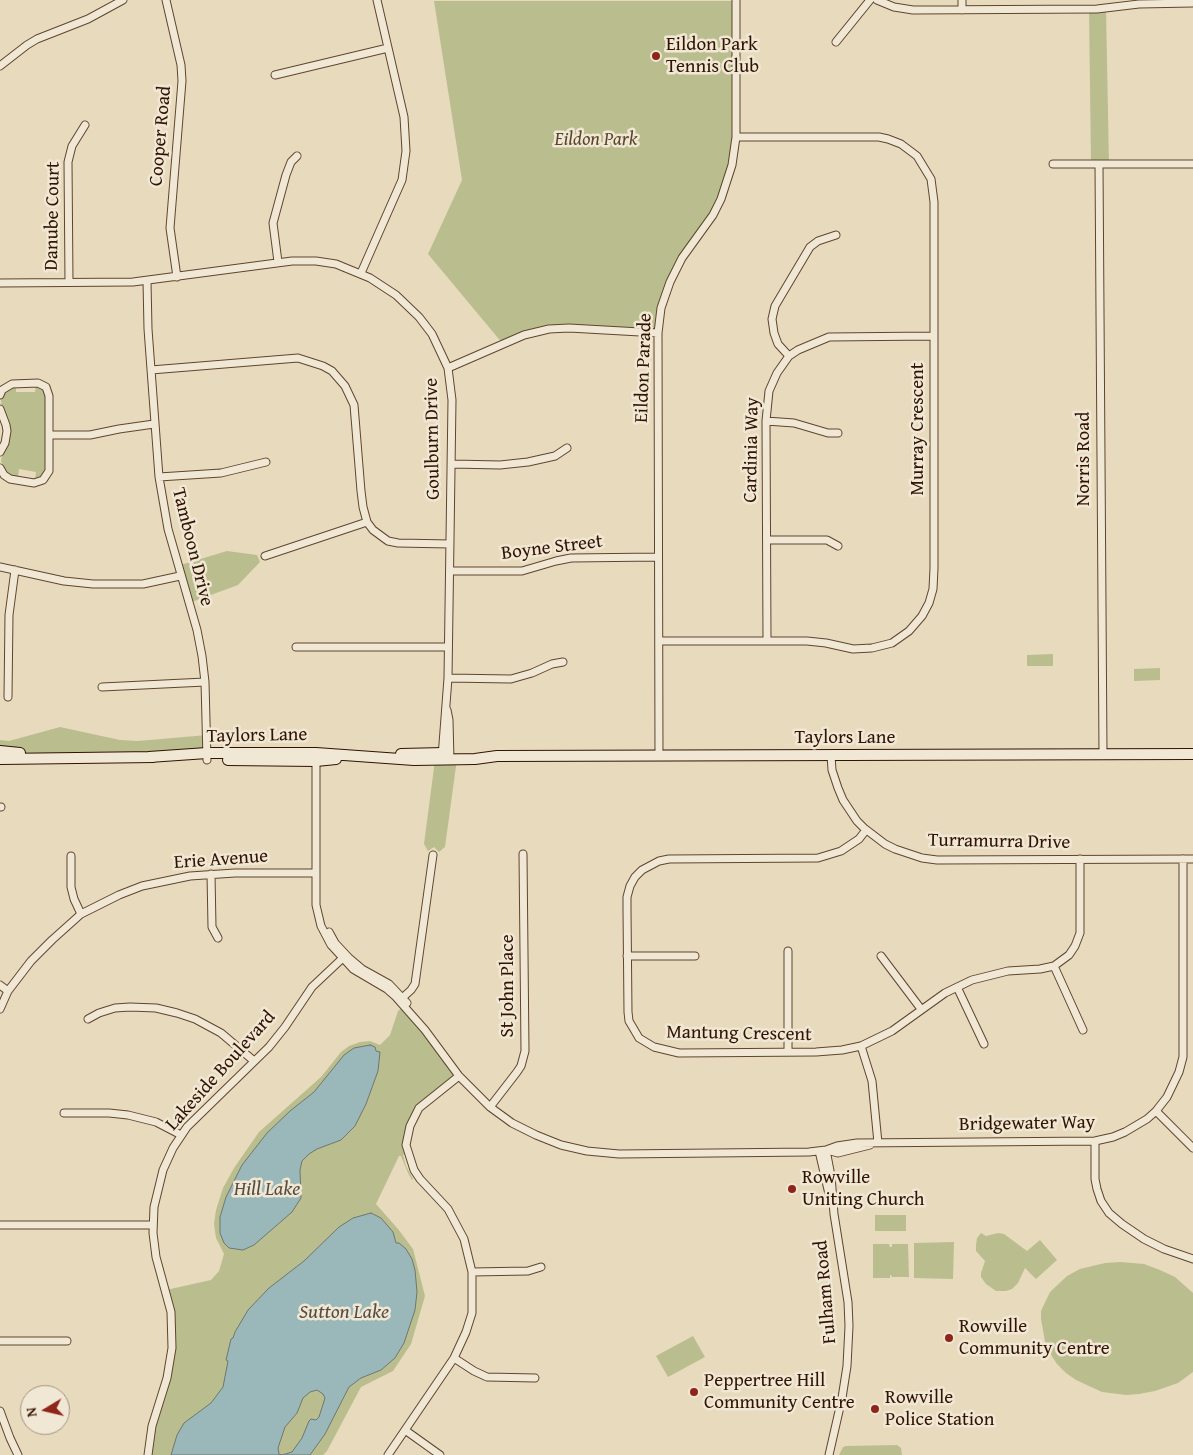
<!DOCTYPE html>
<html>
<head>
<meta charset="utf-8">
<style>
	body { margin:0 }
	#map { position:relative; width:1193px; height:1455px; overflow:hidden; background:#e8dabd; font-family:"Gentium Book Plus",serif }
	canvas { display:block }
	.north { position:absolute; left:20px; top:1385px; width:50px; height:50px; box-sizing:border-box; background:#f0e7d4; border:1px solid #a49280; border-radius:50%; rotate:261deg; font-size:14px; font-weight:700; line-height:20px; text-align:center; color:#311301 }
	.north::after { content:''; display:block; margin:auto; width:18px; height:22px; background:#8f2418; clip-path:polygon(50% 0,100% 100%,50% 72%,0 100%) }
</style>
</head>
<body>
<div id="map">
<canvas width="1193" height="1455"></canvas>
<div class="north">N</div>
</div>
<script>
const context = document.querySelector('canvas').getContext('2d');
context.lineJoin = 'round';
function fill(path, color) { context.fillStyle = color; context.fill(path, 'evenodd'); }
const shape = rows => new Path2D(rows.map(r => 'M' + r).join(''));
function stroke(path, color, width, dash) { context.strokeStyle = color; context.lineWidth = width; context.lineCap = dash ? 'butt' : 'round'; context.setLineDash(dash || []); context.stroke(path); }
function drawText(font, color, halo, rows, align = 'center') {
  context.font = font + ' "Gentium Book Plus",serif'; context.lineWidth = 5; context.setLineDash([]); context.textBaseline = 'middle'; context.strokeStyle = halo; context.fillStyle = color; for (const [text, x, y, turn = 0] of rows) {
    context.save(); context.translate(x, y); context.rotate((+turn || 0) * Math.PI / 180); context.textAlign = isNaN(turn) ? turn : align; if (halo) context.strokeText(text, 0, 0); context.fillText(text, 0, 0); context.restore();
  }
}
const green = shape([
	[434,1,736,1,736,137,721,199,675,269,658,333,549,329,503,344,428,254,462,180],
	[1106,8,1109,164,1091,164,1089,9],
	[16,385,16,392,35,392,36,385,43,388,46,393,46,473,45,475,35,480,36,472,19,469,18,478,9,475,4,470,1,461,2,456,6,448,1,401,3,393],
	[227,551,257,555,260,562,238,585,189,603,177,566],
	[1053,654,1053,666,1027,666,1027,655],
	[1160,668,1160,680,1134,681,1134,669],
	[60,727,120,740,138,741,207,735,207,754,66,757,0,751,0,740,9,741],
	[457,759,445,847,439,852,434,847,428,851,424,844,435,760],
	[404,1006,459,1076,415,1113,408,1153,403,1155,406,1166,413,1179,412,1180,408,1173,401,1156,399,1156,376,1204,398,1229,413,1249,425,1296,411,1344,393,1371,361,1387,327,1451,323,1455,148,1455,172,1357,166,1290,211,1280,219,1271,224,1254,216,1238,214,1224,216,1210,223,1188,234,1168,259,1132,321,1077,341,1052,349,1046,360,1042,370,1041,380,1045,390,1035,398,1011],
	[875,1215,906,1215,906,1231,875,1231],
	[981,1233,986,1236,998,1233,1004,1234,1027,1251,1040,1240,1057,1260,1036,1279,1025,1268,1018,1283,1012,1289,1006,1291,996,1291,986,1284,981,1277,981,1273,985,1261,976,1251,976,1245,977,1238],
	[954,1242,953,1279,914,1278,914,1243],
	[873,1244,889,1244,890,1247,892,1247,892,1244,908,1244,909,1277,892,1277,891,1275,890,1275,890,1278,873,1278],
	[1120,1262,1144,1264,1160,1270,1175,1277,1193,1293,1193,1372,1178,1383,1155,1391,1139,1394,1126,1395,1102,1392,1076,1380,1066,1373,1057,1364,1046,1347,1041,1319,1041,1311,1050,1292,1067,1276,1080,1269,1105,1263],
	[693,1336,705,1357,668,1377,656,1356],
	[897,1445,901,1448,902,1455,839,1455,843,1447,846,1446]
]);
const water = shape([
	[370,1045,375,1047,376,1051,380,1052,378,1071,366,1104,355,1126,341,1140,317,1149,309,1154,302,1161,300,1170,301,1198,292,1212,254,1245,243,1250,229,1248,224,1243,220,1233,220,1217,226,1197,242,1165,267,1133,290,1111,314,1092,344,1055,354,1048,370,1045],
	[371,1213,381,1218,393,1232,396,1243,399,1243,406,1249,412,1259,415,1270,417,1292,415,1310,404,1343,395,1358,381,1370,361,1378,349,1387,325,1434,310,1455,282,1455,292,1452,302,1438,309,1421,311,1419,316,1420,319,1417,325,1398,323,1394,317,1390,310,1392,303,1398,297,1413,285,1427,278,1448,279,1454,282,1455,171,1455,177,1435,184,1423,211,1403,223,1387,228,1361,226,1360,231,1339,233,1338,235,1332,248,1310,269,1288,304,1261,339,1227,353,1218,371,1213]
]);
const street = shape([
	[166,0,181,65,182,81,170,228,177,277],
	[877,0,894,7,913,10,1097,9,1139,4,1193,3],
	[962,0,962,10],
	[836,42,870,0],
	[0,66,27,45,37,39,88,19,123,0],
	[275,75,388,48],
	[1053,164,1193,164],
	[1099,164,1103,754],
	[278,262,273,223,286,175,291,162,297,156],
	[361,273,402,180,406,151,404,117,377,0],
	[147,281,148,329,159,477,168,529,197,630,202,656,205,682,207,760],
	[69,282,68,162,72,146,85,125],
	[0,283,133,282,292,261,316,261,336,264,370,278,396,295,419,317,432,334,448,368,452,400,448,678,442,757],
	[789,356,778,344,774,333,772,319,775,306,810,247,818,241,836,235],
	[448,368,524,335,549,329,569,328,658,333],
	[151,370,298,358,323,366,332,371,345,386,354,405,361,491,363,507,367,522,373,530,388,541,398,543,450,544],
	[0,395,2,390,12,384,38,383,46,387,49,396,49,471,43,480,34,483,10,479,4,475,0,468],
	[0,409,6,425,7,431,5,443,0,452],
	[766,421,794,423,828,433,838,433],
	[49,435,90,435,119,429,154,424],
	[452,464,500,465,528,462,555,456,567,448],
	[159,477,221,473,266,462],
	[767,540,827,540,838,546],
	[265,556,367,522],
	[0,567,64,581,93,584,143,584,180,576],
	[450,571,522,571,556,561,571,558,658,557],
	[767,640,766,421,769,391,777,373,789,356,798,350,829,337,933,336],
	[659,641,807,641,826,643,853,649,872,648,892,643,909,631,922,616,929,603,933,589,934,568,934,202,931,179,917,156,901,144,888,139,879,137,736,137],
	[296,647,448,647],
	[448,678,511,679,532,673,552,664,563,662],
	[102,687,205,682],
	[8,697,9,615,15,570],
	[447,710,449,720,450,760],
	[831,755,832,770,838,788,843,800,857,821,864,828,885,844,895,849,922,858,937,860,1193,859],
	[659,756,658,333,661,308,670,282,682,258,713,215,721,199,732,165,736,137,736,0],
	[316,759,316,905,321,926,331,945,353,969,387,989,395,996,425,1030,459,1076,490,1107,512,1123,536,1135,561,1145,587,1151,619,1154,809,1152,826,1150,837,1146,857,1143,1095,1141,1113,1137,1125,1132,1147,1119,1156,1111,1167,1097,1179,1072,1183,1057,1183,859],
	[0,807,1,807],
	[866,830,859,839,841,851,818,858,669,859,659,861,642,870,635,877,630,886,627,897,627,910,628,1012,629,1021,639,1038,654,1047,679,1053,816,1052,842,1050,861,1046,892,1031,945,993,972,980,1008,971,1040,969,1054,966,1069,955,1075,946,1080,933,1080,859],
	[71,856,71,887,74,899,81,914],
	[211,874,212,927,218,938],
	[329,932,335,943,349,958,362,969,389,984,407,1003],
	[788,951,788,1051],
	[627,956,695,956],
	[881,956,921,1009],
	[1054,966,1083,1030],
	[0,985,8,991],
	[957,987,984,1044],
	[400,1000,411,990,415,984,433,855],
	[0,1009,8,991,31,961,52,940,81,914,119,895,142,886,190,876,235,873,316,873],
	[88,1019,99,1013,115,1008,130,1007,156,1008,177,1013,195,1019,221,1033,254,1061],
	[861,1046,872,1081,878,1143],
	[490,1107,517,1072,521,1066,525,1051,523,854],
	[1156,1111,1193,1148],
	[64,1113,109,1113,128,1115,156,1122,181,1135],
	[1095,1141,1095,1179,1097,1189,1101,1201,1109,1213,1122,1224,1144,1239,1164,1249,1193,1259],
	[826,1150,831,1176,834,1214,848,1302,849,1326,847,1366,842,1398,829,1455],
	[827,1150,838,1153,870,1145],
	[819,1151,829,1194],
	[0,1225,153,1225],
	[472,1272,528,1271,541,1267],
	[0,1341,67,1341],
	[454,1358,474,1371,487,1377,535,1378],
	[0,1411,10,1438,18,1455],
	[405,1430,440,1455],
	[148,1455,152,1426,167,1378,172,1348,171,1312,156,1257,153,1233,154,1207,163,1170,173,1148,187,1127,269,1047,285,1027,312,987,346,955],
	[388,1455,454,1358,466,1332,472,1313,472,1272,464,1239,448,1209,420,1179,414,1170,406,1145,410,1126,419,1108,459,1076]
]);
const secondary = shape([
	[0,751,20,753],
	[401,754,444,753],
	[149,757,207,753,316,753,414,760,475,759,497,756,1193,754],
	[0,759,154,757],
	[228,760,316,761,336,759]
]);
const markers = [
	[656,56,5,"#8f2418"],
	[792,1189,5,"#8f2418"],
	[949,1338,5,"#8f2418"],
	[694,1392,5,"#8f2418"],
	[875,1409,5,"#8f2418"]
];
const poiNames = [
	["Eildon Park",666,45],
	["Tennis Club",666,67],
	["Rowville",802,1178],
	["Uniting Church",802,1200],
	["Rowville",959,1327],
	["Community Centre",959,1349],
	["Peppertree Hill",704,1381],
	["Community Centre",704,1403],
	["Rowville",885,1398],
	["Police Station",885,1420]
];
const streetNames = [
	["Cooper Road",161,136,-85],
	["Danube Court",53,216,-89],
	["Eildon Parade",644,368,-88],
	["Murray Crescent",918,429,-90],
	["Goulburn Drive",433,439,-91],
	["Cardinia Way",752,450,-89],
	["Norris Road",1084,459,-90],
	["Tamboon Drive",192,547,76],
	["Boyne Street",552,548,-7],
	["Taylors Lane",257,736,-1],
	["Taylors Lane",845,738],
	["Turramurra Drive",999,842,1],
	["Erie Avenue",221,860,-4],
	["St John Place",508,986,-90],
	["Mantung Crescent",739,1034,1],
	["Lakeside Boulevard",221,1071,-48],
	["Bridgewater Way",1027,1124,-1],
	["Fulham Road",826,1292,-95]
];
const parkNames = [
	["Eildon Park",596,140]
];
const waterNames = [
	["Hill Lake",267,1190],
	["Sutton Lake",344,1313]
];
fill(green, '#babe8e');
fill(water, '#9ab8ba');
stroke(water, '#707670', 1);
stroke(street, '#5f4530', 9);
stroke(secondary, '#311301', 12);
stroke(street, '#f0e7d4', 7);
stroke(secondary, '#f0e7d4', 10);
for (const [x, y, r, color] of markers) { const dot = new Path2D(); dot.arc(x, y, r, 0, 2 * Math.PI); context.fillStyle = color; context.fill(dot); stroke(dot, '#f0e7d4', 2); }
drawText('19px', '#311301', '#f0e7d4', poiNames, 'left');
drawText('19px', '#311301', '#f0e7d4', streetNames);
drawText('italic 19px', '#5a462b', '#f0e7d4', parkNames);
drawText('italic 20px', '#564d42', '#f0e7d4', waterNames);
</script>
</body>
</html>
